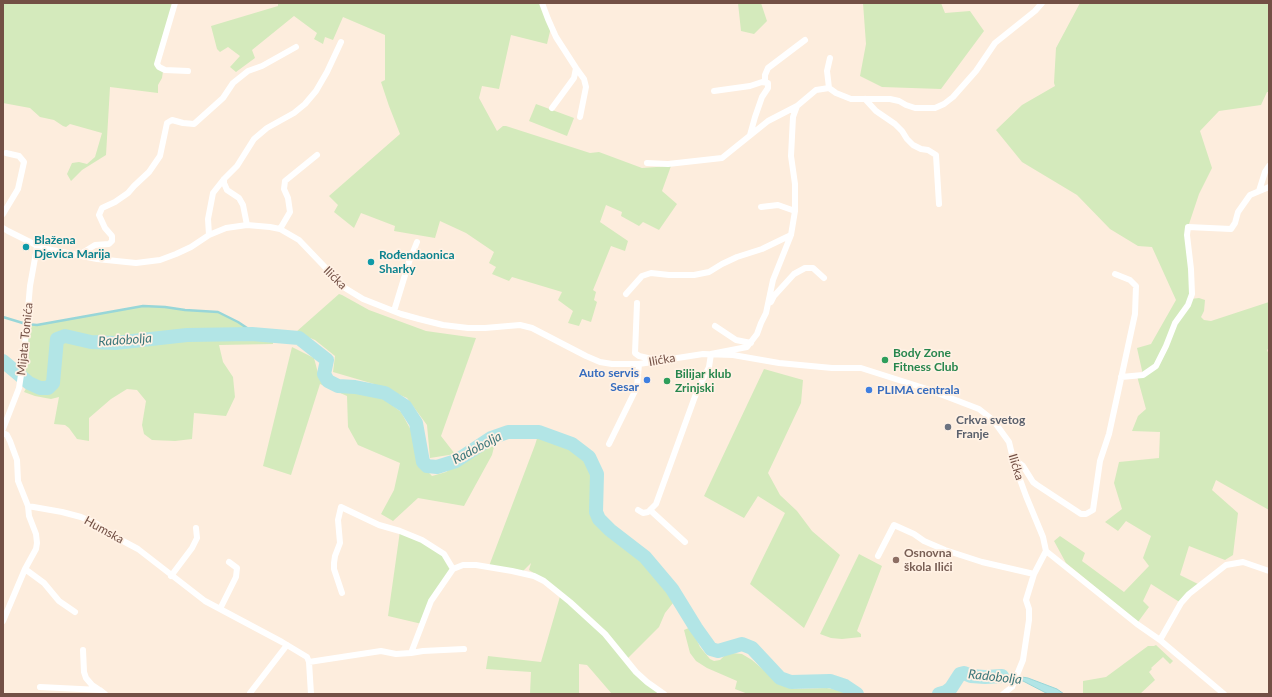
<!DOCTYPE html>
<html>
<head>
<meta charset="utf-8">
<style>
	body { margin:0 }
	#map { position:relative; width:1272px; height:697px; overflow:hidden; background:#fdeddd; font-family:Lato,sans-serif }
	canvas { display:block }
	.frame { position:absolute; inset:0; border:4px solid #735045; pointer-events:none }
</style>
</head>
<body>
<div id="map">
<canvas width="1272" height="697"></canvas>
<div class="frame"></div>
</div>
<script>
const context = document.querySelector('canvas').getContext('2d');
context.lineJoin = 'round';
function fill(path, color) { context.fillStyle = color; context.fill(path, 'evenodd'); }
const shape = rows => new Path2D(rows.map(r => 'M' + r).join(''));
function stroke(path, color, width, dash) { context.strokeStyle = color; context.lineWidth = width; context.lineCap = dash ? 'butt' : 'round'; context.setLineDash(dash || []); context.stroke(path); }
function drawText(font, color, halo, rows, align = 'center') {
  context.font = font + ' Lato,sans-serif'; context.lineWidth = 3.5; context.setLineDash([]); context.textBaseline = 'middle'; context.strokeStyle = halo; context.fillStyle = color; for (const [text, x, y, turn = 0] of rows) {
    context.save(); context.translate(x, y); context.rotate((+turn || 0) * Math.PI / 180); context.textAlign = isNaN(turn) ? turn : align; if (halo) context.strokeText(text, 0, 0); context.fillText(text, 0, 0); context.restore();
  }
}
const green = shape([
	[3,3,175,3,157,64,163,71,162,78,158,85,158,93,110,87,106,155,82,170,71,181,67,174,72,163,79,162,87,164,95,157,102,133,70,124,66,127,63,126,54,120,40,117,30,108,3,103],
	[278,3,542,3,552,23,547,44,511,35,499,89,482,86,479,98,497,131,503,126,506,126,590,153,599,152,642,168,671,166,662,191,677,204,659,230,643,222,639,226,621,216,622,212,606,205,600,222,628,241,625,251,611,246,593,290,596,292,594,300,597,302,591,322,582,319,579,326,568,323,573,311,558,300,562,292,512,277,509,281,492,274,496,267,489,263,494,252,466,233,440,221,435,238,394,231,395,226,361,213,354,228,334,212,338,205,329,196,400,134,389,106,381,82,385,80,385,35,343,17,333,40,325,37,323,44,314,39,317,33,294,16,252,50,255,58,236,72,230,67,240,56,228,47,220,52,217,49,211,26,278,6],
	[738,3,761,3,767,21,754,34,741,31],
	[863,3,941,3,945,13,970,11,984,31,941,89,882,87,860,76,866,44],
	[1080,3,1269,3,1269,92,1267,92,1261,105,1219,111,1200,131,1212,168,1199,194,1188,227,1190,299,1199,298,1205,300,1204,311,1201,317,1204,320,1211,321,1269,302,1269,348,1267,350,1269,355,1269,510,1216,480,1212,490,1238,513,1233,555,1225,560,1189,546,1180,575,1200,585,1181,603,1151,584,1143,601,1149,607,1138,622,1066,563,1054,541,1060,536,1085,553,1082,561,1124,592,1149,566,1143,558,1151,536,1126,521,1118,531,1105,522,1122,509,1114,483,1119,462,1159,458,1160,432,1132,431,1138,416,1146,409,1137,376,1143,375,1137,348,1151,344,1176,300,1152,247,1138,246,1110,229,1077,195,1022,162,996,130,1022,105,1055,86,1054,83,1056,48],
	[536,104,574,118,567,136,529,121],
	[339,294,342,295,369,310,426,331,476,338,441,436,455,454,430,458,427,425,407,398,374,384,333,372,335,356,315,340,296,332],
	[143,306,165,307,185,310,218,312,238,322,247,328,252,334,273,335,273,344,219,345,223,362,233,377,235,397,226,416,194,413,192,439,175,441,152,440,144,434,142,425,146,401,137,390,127,389,111,399,89,418,89,441,77,439,69,428,65,425,54,424,59,397,51,399,35,396,24,392,29,383,24,379,26,372,23,364,29,324,37,325,53,322],
	[292,347,314,358,318,373,325,383,348,392,383,398,401,412,413,434,419,462,432,476,446,472,496,439,492,455,464,506,418,498,393,521,381,514,394,490,400,463,358,445,348,427,347,396,320,384,291,475,263,466],
	[764,369,803,380,801,403,768,473,780,495,797,511,812,531,840,555,804,628,750,584,785,513,758,496,744,518,704,496],
	[539,432,572,444,589,457,597,474,596,512,599,519,610,530,645,557,672,589,677,598,665,613,659,627,626,660,664,694,612,694,587,665,579,664,579,694,530,694,531,672,486,669,488,656,541,662,561,593,548,582,529,570,531,563,522,572,489,566,535,445],
	[400,531,439,551,453,569,439,591,422,624,388,616],
	[859,554,882,566,857,631,861,634,861,637,842,639,831,638,820,634],
	[691,627,700,647,710,659,714,661,720,660,725,655,732,653,742,654,752,660,780,684,792,689,827,688,842,691,847,694,748,694,735,689,737,681,707,668,696,661,690,653,684,630],
	[1156,645,1173,661,1170,664,1163,657,1151,668,1152,669,1149,672,1155,680,1140,694,1083,694,1083,681,1106,677,1148,646,1154,646]
]);
const water = shape([
	[991,672,1028,678,1057,689,1064,694,1048,694,1023,681,1002,678,1000,678,999,680,983,680,982,673,991,672]
]);
const stream = shape([
	[3,317,26,324,37,325,143,306,165,307,185,310,218,312,238,322,247,328,252,334]
]);
const river = shape([
	[3,361,29,383,40,388,48,388,53,383,57,339,65,336,91,342,115,343,187,335,252,334,299,338,327,360,324,374,328,381,338,386,355,387,385,393,405,406,416,423,423,462,427,466,437,467,456,461,491,438,508,432,539,432,572,444,589,457,597,474,596,512,599,519,610,530,645,557,672,589,696,628,711,649,718,651,742,644,752,648,780,678,791,682,830,681,845,686,857,694],
	[939,694,946,692,951,688,960,674,964,673,971,676,985,677,1002,676]
]);
const minor = shape([
	[175,3,157,64,159,67,165,70,188,71],
	[542,3,548,19,556,37,576,68],
	[830,58,827,71,829,88,836,93,851,99,890,99,899,101,906,105,915,108,935,108,944,104,953,97,976,71,995,43,1035,11,1042,3],
	[765,82,765,75,768,68,805,40],
	[714,91,750,86,762,82,768,83,768,88,762,97,755,117,750,135],
	[865,99,876,111,895,124,902,131,907,139,913,145,921,149,928,150,936,155,939,204],
	[552,108,574,78,576,68,584,79,586,87,580,117],
	[647,163,668,164,722,158,768,121,797,106],
	[224,179,224,183,227,190,239,198,243,205,247,225],
	[1259,191,1265,172,1269,166],
	[761,207,778,205,795,211],
	[3,214,18,189,24,162,19,156,6,153],
	[3,228,8,231,42,248,97,259,136,263,160,260,176,254,191,247,209,235,226,228,247,225,270,227,280,229,299,240,345,288,363,299,401,314,419,319,443,325,468,328,485,328,520,325,532,328,586,356,600,362,612,364,639,364,703,354,733,355,779,363,832,368,861,368,927,389,979,409,993,420,1009,442,1014,463,1026,496,1043,537,1046,551,1137,624,1160,640,1224,694],
	[280,229,290,212,288,198,284,189,285,181,317,155],
	[209,235,208,219,213,193,224,179,237,166,254,139,267,128,294,113,305,104,316,91,327,72,341,42],
	[79,255,95,245,109,244,112,241,112,236,105,228,99,215,102,208,115,202,128,193,134,186,149,172,160,156,167,123,172,120,183,123,194,124,223,98,233,83,248,71,262,66,296,47],
	[626,294,642,276,651,273,669,275,694,275,709,272,722,264,737,257,762,249,791,235],
	[771,302,774,296,794,274,805,268,813,268,824,278],
	[637,303,635,353,639,356,656,360],
	[394,311,409,262,417,242],
	[715,326,736,340,751,343],
	[1121,377,1143,375,1156,366,1166,346,1175,323,1188,305,1192,294,1191,269,1187,235,1188,227,1231,229,1235,223,1238,212,1250,195,1269,187],
	[3,429,19,388,24,355,30,286,37,247],
	[3,433,7,435,10,441,17,460,18,481,28,506,29,516,36,534,37,543,36,549,25,569,3,621],
	[609,444,637,387,639,364],
	[1014,463,1019,463,1023,466,1033,482,1037,485,1081,514,1086,514,1093,510,1100,461,1109,434,1135,314,1136,286,1130,280,1115,274],
	[28,506,62,512,81,517,97,524,108,533,138,549,205,601,282,642,307,657,309,662,311,694],
	[638,510,643,513,648,512,656,504,697,391,709,367,711,354,747,347,757,334,761,323,766,313,773,280,791,235,795,211,795,184,791,156,793,117,797,106,816,90,829,88],
	[650,510,685,542],
	[878,556,894,525,914,534,924,541,945,550,982,562,1034,574],
	[25,569,44,583,59,601,75,612],
	[171,576,192,548,197,538,196,528],
	[342,593,334,569,334,563,335,556,340,543,338,520,341,507,379,525,400,531,422,540,444,554,453,569,463,565,476,565,512,571,534,576,544,581,570,602,605,634,636,672,647,682,664,694],
	[220,609,236,577,237,568,229,562],
	[1160,640,1181,603,1189,594,1226,565,1243,562,1269,571],
	[83,650,84,672,86,678,92,685,98,689],
	[411,653,423,651,464,649],
	[309,662,381,651,396,654,411,653,431,601,453,569],
	[40,687,100,690,105,694],
	[250,693,287,645],
	[1003,694,1012,687,1023,660,1029,620,1029,609,1026,600,1034,574,1046,551]
]);
const markers = [
	[26,247,4,"#0f9aa8"],
	[371,262,4,"#0f9aa8"],
	[885,360,4,"#2e9e5b"],
	[647,380,4,"#3f7fe0"],
	[667,381,4,"#2e9e5b"],
	[869,390,4,"#3f7fe0"],
	[948,427,4,"#6b7280"],
	[896,560,4,"#8d6e63"]
];
const cultureNames = [
	["Blažena",34,240],
	["Djevica Marija",34,254],
	["Rođendaonica",379,255],
	["Sharky",379,269]
];
const streetNames = [
	["Ilićka",335,278,44],
	["Mijata Tomića",25,339,-84],
	["Ilićka",662,360,-10],
	["Ilićka",1016,467,73],
	["Humska",104,530,29]
];
const leisureNames = [
	["Body Zone",893,353],
	["Fitness Club",893,367],
	["Bilijar klub",675,374],
	["Zrinjski",675,388]
];
const shopNames = [
	["Auto servis",639,373],
	["Sesar",639,387],
	["PLIMA centrala",877,390,"left"]
];
const worshipNames = [
	["Crkva svetog",956,420],
	["Franje",956,434]
];
const educationNames = [
	["Osnovna",904,553],
	["škola Ilići",904,567]
];
const waterNames = [
	["Radobolja",125,340,-4],
	["Radobolja",477,448,-28],
	["Radobolja",995,677,6]
];
fill(green, '#d4eabc');
fill(water, '#b2e5e6');
stroke(water, '#98d6d8', 1);
stroke(stream, '#98d6d8', 2.5);
stroke(river, '#b2e5e6', 14);
stroke(minor, '#fff', 6);
for (const [x, y, r, color] of markers) { const dot = new Path2D(); dot.arc(x, y, r, 0, 2 * Math.PI); context.fillStyle = color; context.fill(dot); stroke(dot, '#fff1e4', 1.5); }
drawText('bold 12px', '#0d838f', '#fff1e4', cultureNames, 'left');
drawText('12px', '#735045', '#fff1e4', streetNames);
drawText('bold 12px', '#27864d', '#fff1e4', leisureNames, 'left');
drawText('bold 12px', '#366cbe', '#fff1e4', shopNames, 'right');
drawText('bold 12px', '#5b616d', '#fff1e4', worshipNames, 'left');
drawText('bold 12px', '#785e54', '#fff1e4', educationNames, 'left');
drawText('italic 13px', '#3a767a', '#fff1e4', waterNames);
</script>
</body>
</html>
